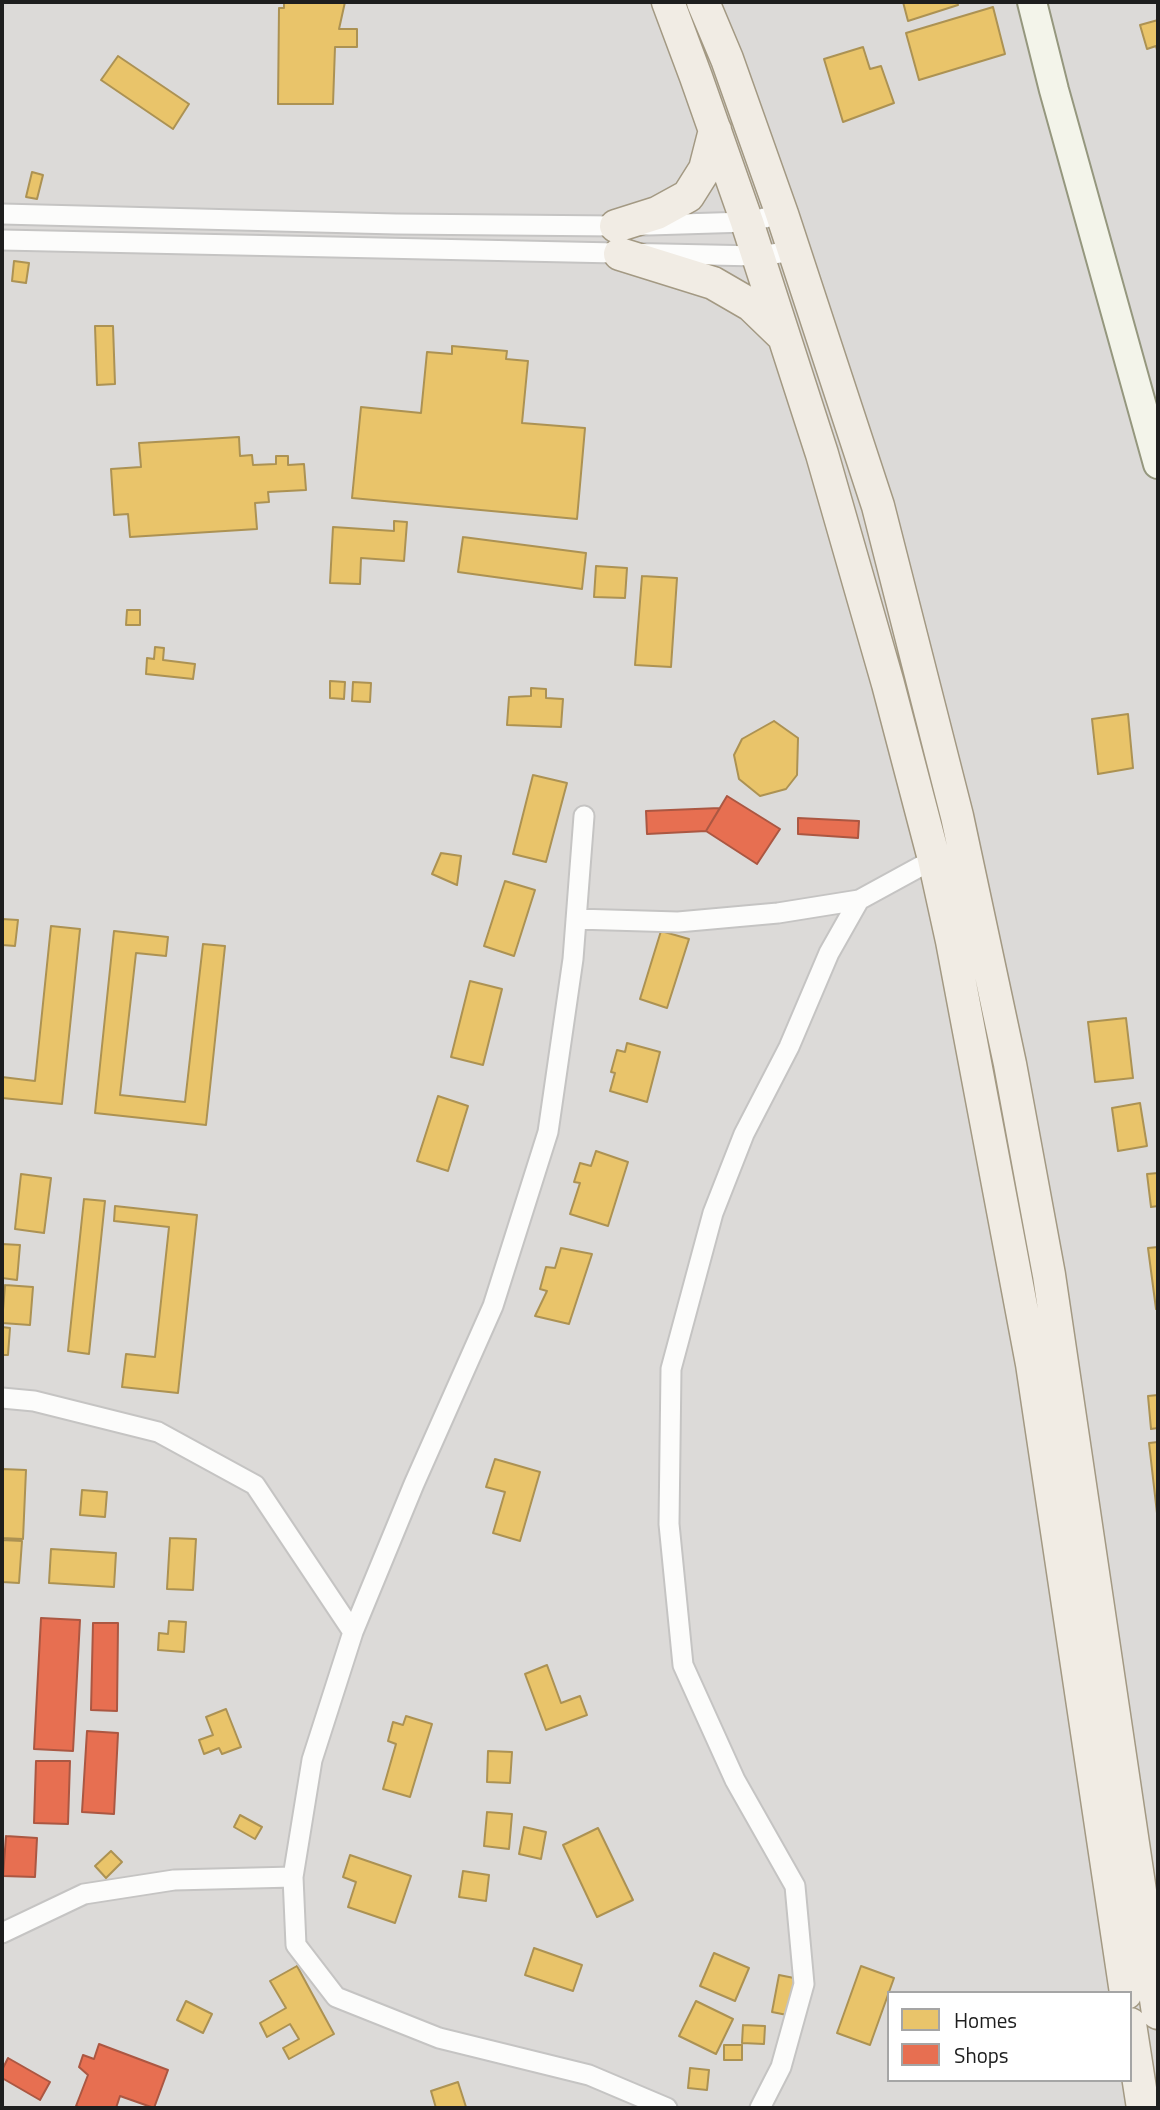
<!DOCTYPE html>
<html>
<head>
<meta charset="utf-8">
<style>
	body { margin:0 }
	#map { position:relative; width:1160px; height:2110px; overflow:hidden; background:#edebe7; font-family:"Titillium Web",sans-serif }
	canvas { display:block }
	.frame { position:absolute; inset:0; border:4px solid #1e1e1e; pointer-events:none }
	.legend { position:absolute; left:887px; top:1991px; width:245px; height:91px; box-sizing:border-box; background:#fff; border:2px solid #a5a5a5; margin:0; padding:9px 12px; list-style:none; font-size:21px; color:#1e1e1e }
	.legend li { display:flex; align-items:center; gap:14px; height:35px }
	.legend b { width:35px; border:2px solid #a5a5a5 }
</style>
</head>
<body>
<div id="map">
<canvas width="1160" height="2110"></canvas>
<div class="frame"></div>
<ul class="legend">
<li><b style="height:19px;background:#e9c46a"></b>Homes</li>
<li><b style="height:19px;background:#e76f51"></b>Shops</li>
</ul>
</div>
<script>
const context = document.querySelector('canvas').getContext('2d');
context.lineJoin = 'round';
function fill(path, color) { context.fillStyle = color; context.fill(path, 'evenodd'); }
const shape = rows => new Path2D(rows.map(r => 'M' + r).join(''));
function stroke(path, color, width, dash) { context.strokeStyle = color; context.lineWidth = width; context.lineCap = dash ? 'butt' : 'round'; context.setLineDash(dash || []); context.stroke(path); }
const residential = shape([
	[2,2,1158,2,1158,2108,2,2108],
	[889,1993,1130,1993,1130,2080,889,2080]
]);
const homes = shape([
	[284,2,345,2,339,29,357,29,357,47,335,47,333,104,278,104,279,8,284,8,284,2],
	[903,2,957,2,958,5,908,21,903,2],
	[993,7,1005,54,919,80,906,33,993,7],
	[1158,20,1158,54,1156,46,1147,49,1140,25,1158,20],
	[863,47,870,69,881,66,894,103,843,122,824,59,863,47],
	[118,56,189,104,173,129,101,80,118,56],
	[32,172,43,175,37,199,26,197,32,172],
	[14,261,29,263,26,283,12,281,14,261],
	[95,326,113,326,115,384,97,385,95,326],
	[452,346,507,351,506,359,528,361,522,423,585,428,577,519,352,498,361,407,421,413,427,352,452,354,452,346],
	[239,437,240,456,252,455,253,465,276,464,276,456,288,456,288,465,304,464,306,490,268,492,269,502,255,503,257,529,130,537,128,514,114,515,111,469,141,467,139,443,239,437],
	[394,521,407,522,404,561,361,558,360,584,330,583,333,527,394,531,394,521],
	[463,537,586,553,582,589,458,572,463,537],
	[596,566,627,568,625,598,594,597,596,566],
	[642,576,677,578,671,667,635,665,642,576],
	[127,610,140,610,140,625,126,625,127,610],
	[155,647,164,648,163,660,195,664,193,679,146,674,147,658,154,659,155,647],
	[330,681,345,682,344,699,330,698,330,681],
	[353,682,371,683,370,702,352,701,353,682],
	[531,688,546,689,546,698,563,699,561,727,507,725,509,697,531,696,531,688],
	[1128,714,1133,768,1098,774,1092,719,1128,714],
	[774,721,798,738,797,775,786,789,760,796,739,779,734,755,742,739,774,721],
	[533,775,567,783,546,862,513,854,533,775],
	[441,853,461,856,457,885,432,874,441,853],
	[505,881,535,890,514,956,484,946,505,881],
	[2,919,18,920,15,946,2,945,2,919],
	[51,926,80,929,62,1104,2,1098,2,1077,35,1081,51,926],
	[114,931,168,937,166,956,136,953,120,1095,185,1102,203,944,225,946,206,1125,95,1113,114,931],
	[661,931,689,939,667,1008,640,999,661,931],
	[470,981,502,989,483,1065,451,1057,470,981],
	[1126,1018,1133,1078,1095,1082,1088,1022,1126,1018],
	[627,1043,660,1052,647,1102,610,1091,615,1073,611,1072,617,1050,625,1052,627,1043],
	[438,1096,468,1106,448,1171,417,1161,438,1096],
	[1140,1103,1147,1146,1118,1151,1112,1108,1140,1103],
	[596,1151,628,1162,608,1226,570,1214,580,1183,574,1182,580,1163,591,1166,596,1151],
	[1158,1173,1158,1206,1151,1207,1147,1174,1158,1173],
	[21,1174,51,1178,44,1233,15,1229,21,1174],
	[84,1199,105,1201,89,1354,68,1351,84,1199],
	[115,1206,197,1215,178,1393,122,1387,126,1354,155,1357,169,1227,114,1221,115,1206],
	[2,1244,20,1245,17,1280,2,1278,2,1244],
	[1158,1247,1158,1309,1156,1309,1148,1248,1158,1247],
	[561,1248,592,1254,569,1324,535,1316,547,1291,540,1289,546,1267,555,1268,561,1248],
	[5,1285,33,1287,30,1325,2,1323,5,1285],
	[2,1327,10,1328,8,1355,2,1355,2,1327],
	[1158,1395,1158,1428,1151,1429,1148,1396,1158,1395],
	[1158,1442,1158,1522,1149,1443,1158,1442],
	[495,1459,540,1472,520,1541,493,1533,505,1492,486,1487,495,1459],
	[2,1469,26,1470,23,1539,2,1538,2,1469],
	[82,1490,107,1492,105,1517,80,1515,82,1490],
	[170,1538,196,1539,193,1590,167,1589,170,1538],
	[2,1540,22,1541,19,1583,2,1582,2,1540],
	[51,1549,116,1553,114,1587,49,1583,51,1549],
	[169,1621,186,1622,184,1652,158,1650,159,1633,168,1634,169,1621],
	[547,1665,561,1703,580,1696,587,1715,546,1730,525,1674,547,1665],
	[226,1709,241,1747,222,1754,219,1748,204,1754,199,1740,213,1735,206,1717,226,1709],
	[406,1716,432,1724,410,1797,383,1789,396,1744,388,1741,393,1722,403,1725,406,1716],
	[488,1751,512,1752,510,1783,487,1782,488,1751],
	[487,1812,512,1814,509,1849,484,1846,487,1812],
	[240,1815,262,1827,255,1839,234,1827,240,1815],
	[524,1827,546,1832,541,1859,519,1854,524,1827],
	[598,1828,633,1900,597,1917,563,1845,598,1828],
	[111,1851,122,1862,106,1878,95,1866,111,1851],
	[350,1855,411,1876,395,1923,348,1907,356,1882,343,1877,350,1855],
	[463,1871,489,1875,486,1901,459,1897,463,1871],
	[534,1948,582,1965,573,1991,525,1975,534,1948],
	[714,1953,749,1968,735,2001,700,1986,714,1953],
	[297,1966,334,2034,289,2059,283,2048,299,2039,290,2024,267,2037,260,2023,286,2008,270,1981,297,1966],
	[861,1966,894,1978,870,2045,837,2033,861,1966],
	[779,1975,799,1979,792,2016,772,2012,779,1975],
	[186,2001,212,2014,203,2033,177,2020,186,2001],
	[696,2001,733,2019,716,2054,679,2036,696,2001],
	[743,2025,765,2026,764,2044,742,2043,743,2025],
	[724,2045,742,2045,742,2060,724,2060,724,2045],
	[690,2068,709,2070,707,2090,688,2088,690,2068],
	[458,2082,466,2107,436,2108,431,2091,458,2082]
]);
const shops = shape([
	[727,796,780,829,757,864,706,831,727,796],
	[720,808,706,831,647,834,646,811,720,808],
	[798,818,859,821,858,838,798,834,798,818],
	[41,1618,80,1620,73,1751,34,1749,41,1618],
	[93,1623,118,1623,117,1711,91,1710,93,1623],
	[87,1731,118,1733,114,1814,82,1812,87,1731],
	[36,1761,70,1761,68,1824,34,1823,36,1761],
	[6,1836,37,1838,35,1877,3,1876,6,1836],
	[99,2044,168,2070,154,2108,120,2096,116,2108,81,2108,76,2106,88,2075,79,2067,83,2055,94,2059,99,2044],
	[8,2058,50,2082,40,2100,2,2078,2,2070,8,2058]
]);
const street = shape([
	[2,214,396,224,616,226,747,222,782,214],
	[2,240,758,256,794,251],
	[584,816,573,959,548,1132,493,1306,414,1484,353,1632,312,1760,293,1877,296,1945,336,1997,439,2038,589,2075,667,2108],
	[576,919,678,922,778,913,859,900],
	[2,1398,34,1401,158,1432,255,1485,353,1632],
	[2,1933,84,1894,174,1880,293,1877],
	[760,2108,781,2067,804,1984,795,1886,735,1780,683,1665,669,1524,671,1369,713,1213,744,1134,789,1047,829,953,859,900,934,859]
]);
const secondary = shape([
	[1032,2,1054,90,1158,464]
]);
const primary = shape([
	[668,2,696,77,747,222,822,454,888,684,934,859,952,941,1032,1364,1126,1993],
	[703,2,727,59,782,214,878,506,957,816,1010,1064,1049,1275,1158,2013],
	[616,226,657,213,688,196,705,169,715,130],
	[620,254,713,283,751,305,782,335],
	[1130,2024,1143,2108]
]);
fill(residential, '#dcdad8');
fill(homes, '#e9c46a');
stroke(homes, '#ac9253', 2);
fill(shops, '#e76f51');
stroke(shops, '#ab5742', 2);
stroke(street, '#c5c4c3', 23);
stroke(secondary, '#95977e', 32);
stroke(primary, '#a39983', 35);
stroke(street, '#fcfcfb', 19);
stroke(secondary, '#f3f4ea', 28);
stroke(primary, '#f1ece4', 32);
</script>
</body>
</html>
